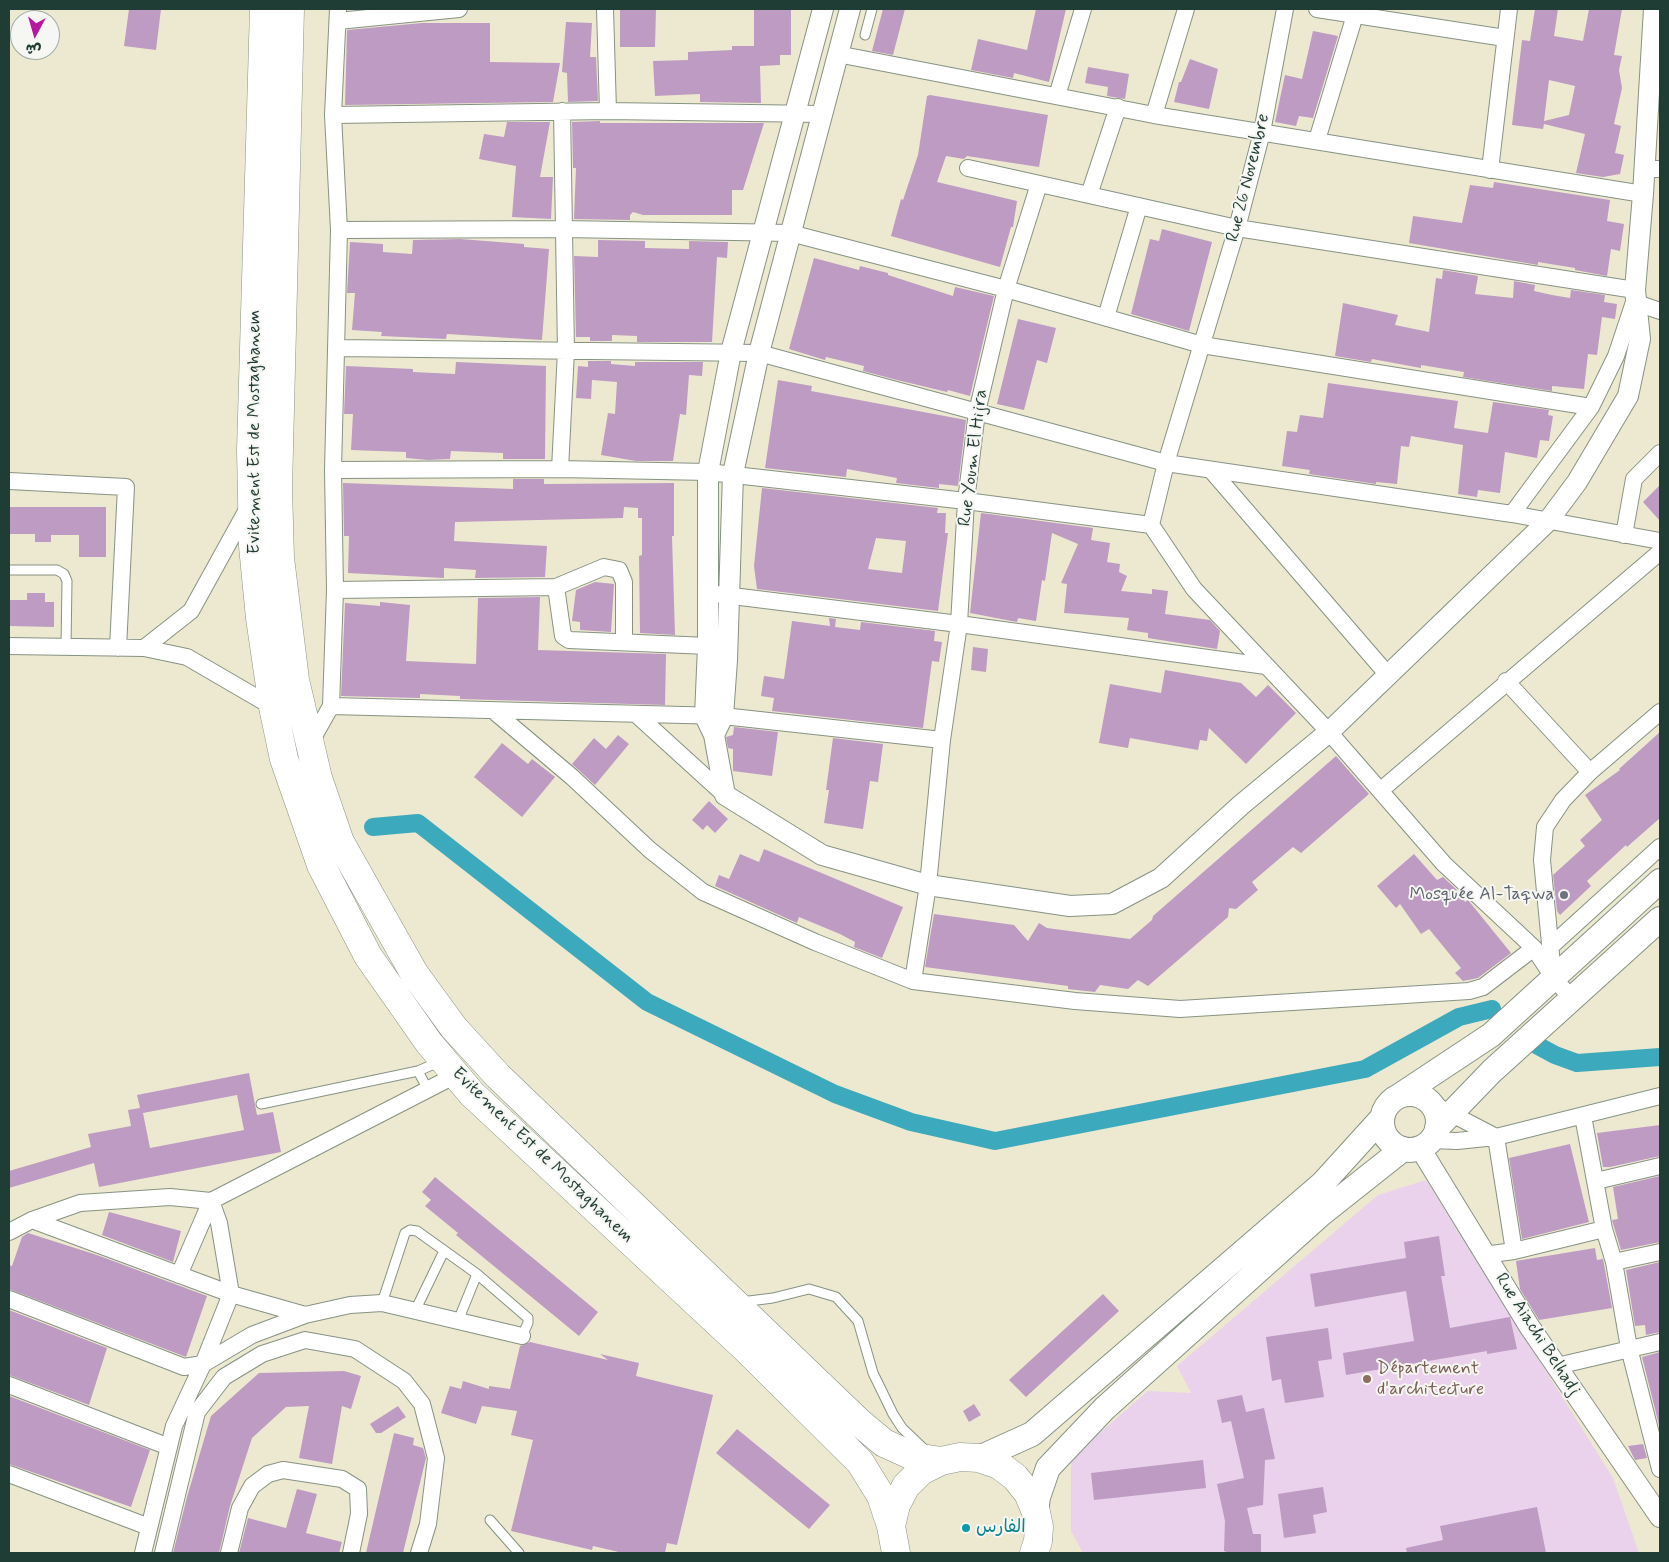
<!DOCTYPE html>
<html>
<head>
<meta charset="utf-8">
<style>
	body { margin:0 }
	#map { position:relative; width:1669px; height:1562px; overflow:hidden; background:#ede9d1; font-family:Mynerve,"Playpen Sans Arabic",sans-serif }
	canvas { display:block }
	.frame { position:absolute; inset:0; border:10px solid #1f3d34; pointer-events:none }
	.north { position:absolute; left:10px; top:10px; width:50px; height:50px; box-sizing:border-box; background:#f6f6f2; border:1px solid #a0aca6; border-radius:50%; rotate:186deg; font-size:14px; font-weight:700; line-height:20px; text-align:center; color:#1f3d34 }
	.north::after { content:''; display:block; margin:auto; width:18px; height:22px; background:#b5179e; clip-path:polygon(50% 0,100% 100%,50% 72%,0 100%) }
</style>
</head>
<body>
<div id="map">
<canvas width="1669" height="1562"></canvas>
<div class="frame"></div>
<div class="north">ش</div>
</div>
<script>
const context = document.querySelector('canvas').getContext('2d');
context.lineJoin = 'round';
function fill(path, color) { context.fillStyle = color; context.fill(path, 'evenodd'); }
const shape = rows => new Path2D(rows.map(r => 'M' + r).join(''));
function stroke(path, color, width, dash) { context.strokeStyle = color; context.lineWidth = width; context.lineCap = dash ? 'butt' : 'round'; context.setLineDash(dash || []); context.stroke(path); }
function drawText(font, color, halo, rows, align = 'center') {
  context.font = font + ' Mynerve,"Playpen Sans Arabic",sans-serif'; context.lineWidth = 4; context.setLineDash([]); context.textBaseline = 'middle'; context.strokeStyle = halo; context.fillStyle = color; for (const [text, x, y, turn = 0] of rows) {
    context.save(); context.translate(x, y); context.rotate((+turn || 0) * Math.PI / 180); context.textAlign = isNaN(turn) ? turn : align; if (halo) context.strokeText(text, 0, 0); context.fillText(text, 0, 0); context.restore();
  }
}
const built = shape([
	[1426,1180,1613,1478,1639,1553,1083,1553,1071,1531,1071,1458,1148,1391,1191,1393,1177,1366,1378,1195]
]);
const canal = shape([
	[373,827,418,823,647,1002,835,1094,911,1122,995,1141,1365,1069,1459,1017,1492,1009],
	[1531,1042,1555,1055,1577,1063,1660,1057]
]);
const building = shape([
	[129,9,161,9,156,50,124,46],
	[620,9,656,9,655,47,620,47],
	[754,9,791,9,791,55,780,55,780,65,760,66,761,103,700,102,700,94,655,96,653,61,688,60,688,52,732,50,732,46,754,46],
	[883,9,905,9,893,55,872,51],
	[1036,9,1066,9,1049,82,1014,73,1013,78,971,70,978,39,1027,50],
	[1535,9,1558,9,1554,36,1583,41,1589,9,1622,9,1614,55,1622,56,1619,70,1622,88,1614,124,1621,126,1615,153,1624,155,1620,174,1603,177,1576,173,1585,134,1544,124,1543,129,1512,125,1522,40,1530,41],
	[1549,80,1575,86,1569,115,1544,121],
	[566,22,592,23,590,57,596,57,598,101,568,102,567,73,562,72],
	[422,23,490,23,490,62,560,63,553,102,345,105,347,30],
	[1313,31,1338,36,1313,118,1299,116,1296,126,1275,122,1285,75,1302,79],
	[1190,59,1218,69,1209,109,1174,102,1179,82,1181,82],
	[1088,67,1129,74,1125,99,1107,96,1108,87,1085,83],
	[930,95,1048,115,1039,167,967,156,964,159,946,156,937,182,1017,201,1013,227,1011,227,1000,267,891,236,901,199,903,200,918,155,927,96],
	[600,121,600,123,764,123,743,190,732,190,732,215,643,215,633,212,630,215,630,220,574,219,576,168,573,168,572,122],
	[507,122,550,122,540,177,553,177,551,219,512,217,516,166,479,159,484,134,504,137],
	[1494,182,1610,200,1607,221,1624,224,1620,251,1611,249,1607,276,1575,270,1575,268,1538,262,1538,265,1409,243,1413,216,1462,223,1470,185,1493,188],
	[1162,229,1212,242,1189,331,1131,314,1150,239,1159,241],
	[460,239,524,244,524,247,549,249,542,340,447,334,446,339,381,336,382,332,352,330,355,293,347,293,350,242,383,244,383,252,412,254,413,240],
	[598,240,645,241,645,248,689,249,689,241,728,242,727,258,717,257,712,342,637,342,637,336,612,335,612,341,590,341,590,337,576,337,574,256,598,257],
	[814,258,859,270,860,266,888,273,888,275,953,296,955,287,994,296,970,396,948,390,947,392,897,380,863,371,864,366,826,357,825,360,789,349],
	[1443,270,1478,276,1475,294,1513,298,1514,281,1535,285,1534,291,1552,295,1570,298,1571,290,1605,295,1604,302,1617,304,1615,319,1602,317,1597,355,1588,354,1584,389,1552,386,1552,391,1463,377,1464,372,1421,365,1421,368,1372,359,1371,362,1335,356,1343,303,1398,315,1395,325,1429,332,1436,278,1442,279],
	[1018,319,1056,328,1047,363,1037,360,1024,410,997,404],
	[588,361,611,361,611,364,635,366,635,362,703,362,702,376,689,375,686,415,680,414,673,461,636,461,601,455,608,413,615,414,617,382,592,380,591,399,576,398,578,366,588,367],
	[456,362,546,366,545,459,503,459,503,453,451,451,450,459,428,460,406,458,406,452,351,450,353,414,344,414,346,366,413,369,413,372,455,374],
	[778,380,812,386,811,391,966,420,958,486,939,484,939,488,896,483,897,478,847,469,846,477,765,468],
	[1328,383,1458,401,1454,428,1488,433,1493,402,1549,410,1548,415,1553,416,1549,441,1540,440,1537,458,1505,452,1500,493,1478,490,1477,497,1458,494,1463,445,1411,436,1409,447,1401,446,1397,484,1376,482,1376,484,1309,474,1310,470,1282,466,1287,431,1297,432,1300,415,1323,418],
	[513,479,544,479,544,484,674,483,674,536,672,536,675,635,640,633,639,556,642,555,642,518,638,518,638,508,624,507,623,518,455,522,454,541,547,546,545,577,475,578,476,570,444,568,444,578,348,573,349,536,344,536,343,483,513,489],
	[1660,485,1660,521,1643,502],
	[762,488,938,508,937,513,946,513,945,533,948,533,938,611,757,589,754,566],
	[876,538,906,541,902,573,868,569],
	[9,507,106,507,106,557,79,557,79,535,51,535,51,542,35,542,35,534,9,534],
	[981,513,1093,528,1091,540,1110,543,1107,562,1120,564,1119,572,1127,576,1121,591,1152,594,1152,589,1168,591,1165,614,1210,620,1220,631,1217,649,1148,638,1148,633,1127,630,1129,618,1064,613,1067,584,1061,583,1078,544,1052,533,1045,581,1042,580,1036,621,1018,618,1017,622,970,613],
	[595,582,614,584,611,632,580,630,580,622,572,621,576,590],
	[27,593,45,593,45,602,54,602,54,627,9,626,9,600,27,600],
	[540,597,538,650,666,654,665,705,460,699,460,696,420,694,420,698,341,696,345,603,380,606,380,602,410,605,406,661,476,664,478,598],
	[829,618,836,619,835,627,860,630,861,622,935,631,934,641,942,642,939,662,932,661,923,728,772,711,774,698,761,696,764,676,784,679,792,621,830,626],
	[973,647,988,649,986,672,971,670],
	[1165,670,1241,683,1256,697,1268,685,1296,713,1246,764,1209,728,1207,741,1200,740,1198,750,1130,738,1128,748,1099,743,1110,684,1161,693],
	[734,727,778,732,772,776,733,771,733,749,728,748,726,737,733,735],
	[1660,732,1660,818,1627,847,1626,845,1587,881,1591,886,1560,915,1557,911,1553,875,1585,846,1580,840,1602,820,1585,795,1620,770,1619,769],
	[618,735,629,744,595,785,572,764,594,738,606,749],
	[833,738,883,744,878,782,870,781,863,829,824,823,829,790,826,790],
	[502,743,528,764,532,759,555,777,522,817,474,777],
	[1336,756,1369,794,1301,853,1293,847,1252,882,1258,890,1236,909,1229,908,1228,917,1148,986,1138,980,1128,989,1100,985,1095,992,1068,989,1068,986,925,967,934,914,1014,925,1028,941,1039,923,1047,928,1130,939,1152,920,1153,916],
	[709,801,728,819,715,833,707,825,703,830,692,820],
	[764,849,903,907,882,958,854,947,855,942,840,934,799,917,797,923,715,886,719,875,729,879,740,854,759,862],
	[1414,854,1437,880,1443,877,1456,889,1465,902,1468,900,1511,953,1478,978,1463,981,1455,973,1461,968,1429,929,1421,934,1400,904,1396,908,1377,886],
	[249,1073,257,1115,273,1112,281,1152,99,1187,94,1163,9,1188,9,1171,91,1147,88,1134,131,1126,128,1110,140,1108,137,1095],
	[237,1095,244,1130,150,1148,143,1113],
	[1660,1125,1660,1156,1610,1167,1603,1167,1597,1133],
	[1570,1144,1589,1222,1522,1239,1509,1158],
	[1660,1176,1660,1242,1621,1250,1612,1220,1618,1219,1613,1187],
	[435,1177,598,1312,579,1336,456,1235,458,1233,425,1206,431,1200,422,1192],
	[109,1212,181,1231,173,1262,102,1235],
	[28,1233,97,1255,207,1296,186,1357,9,1289,9,1265,12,1266,22,1237],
	[1439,1236,1445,1276,1441,1276,1450,1328,1510,1317,1517,1349,1487,1354,1487,1351,1346,1375,1343,1353,1414,1341,1406,1291,1315,1307,1310,1274,1406,1258,1404,1242],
	[1595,1248,1597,1260,1603,1259,1604,1264,1612,1308,1539,1320,1520,1289,1516,1261],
	[1660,1262,1660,1332,1646,1335,1645,1325,1635,1326,1626,1270],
	[1103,1294,1119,1311,1026,1397,1009,1380],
	[9,1310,107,1348,89,1405,9,1375],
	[1328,1328,1332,1359,1318,1361,1324,1397,1285,1403,1281,1379,1272,1381,1266,1337],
	[530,1342,608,1360,600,1354,639,1363,636,1376,713,1395,677,1545,667,1543,665,1553,623,1553,593,1546,592,1550,511,1531,533,1440,511,1435,517,1411,482,1406,476,1424,441,1413,450,1386,461,1389,463,1381,489,1389,489,1386,510,1389,520,1346],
	[1660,1352,1660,1425,1659,1425,1642,1357],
	[344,1371,361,1376,351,1409,342,1406,332,1464,299,1458,309,1406,286,1407,252,1438,230,1506,219,1553,173,1553,187,1497,211,1416,259,1373],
	[1242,1395,1246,1412,1264,1408,1275,1459,1265,1460,1263,1505,1247,1508,1253,1534,1261,1534,1261,1552,1229,1553,1224,1551,1225,1521,1217,1484,1244,1478,1231,1421,1222,1423,1217,1400],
	[9,1396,150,1450,131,1507,9,1464],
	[974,1404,981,1415,969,1422,963,1411],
	[398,1406,406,1417,381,1433,376,1433,370,1424],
	[737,1429,830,1505,809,1529,716,1453],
	[394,1433,414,1438,413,1445,423,1448,426,1458,403,1553,366,1553],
	[1643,1444,1647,1458,1635,1460,1628,1446],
	[1203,1460,1206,1488,1094,1500,1091,1473],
	[1323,1487,1327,1512,1313,1515,1316,1533,1284,1538,1278,1494],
	[297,1489,317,1494,306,1533,342,1542,339,1553,239,1553,248,1518,286,1528],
	[1537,1507,1546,1553,1407,1553,1406,1548,1443,1540,1440,1526]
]);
const service = shape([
	[865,35,872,9],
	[9,570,57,570,64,574,67,581,66,647],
	[418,1071,428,1090],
	[261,1104,418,1071,441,1061],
	[741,1302,773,1298,809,1289,836,1297,858,1321,873,1373,893,1414,902,1428,924,1449],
	[382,1303,405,1233,410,1230,417,1231,477,1274,528,1318,528,1323,522,1336],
	[415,1311,444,1251],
	[458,1321,477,1274],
	[490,1520,519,1553]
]);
const minor = shape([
	[605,9,608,111],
	[1285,9,1262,132,1237,228,1166,463,1151,525,1194,589,1329,732,1444,864,1534,948,1553,977,1572,999],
	[1317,9,1505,38],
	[338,21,459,9],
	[837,54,1154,115,1643,194],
	[1057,96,1083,9],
	[333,115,608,111,821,114],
	[1154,115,1186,9],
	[1317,140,1355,15],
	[968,168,1237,228,1635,290],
	[1645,169,1660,169],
	[1490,170,1509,9],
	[1089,195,1118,107],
	[339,230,564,229,790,233,1006,289,1202,345,1591,407],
	[1106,317,1139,206],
	[337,348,759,353,1166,463,1512,514,1660,541],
	[560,469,566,351,562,111],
	[333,470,560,469,708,472,966,501,1151,525],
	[1211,470,1388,675],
	[9,481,126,487,118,648],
	[249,506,191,611,144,648,187,657,273,707],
	[1512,514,1591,407,1616,356,1634,302,1660,311],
	[1624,535,1634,479,1660,453],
	[556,587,604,567,619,570,624,582,624,642],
	[335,590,556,587,563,636,569,640,708,646],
	[708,593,959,624,1266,666],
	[9,646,144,648],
	[1506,681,1590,772],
	[331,706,723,716,942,740],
	[495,712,572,777,650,850,703,892,815,942,913,981,1075,1001,1180,1009,1469,991,1483,987,1534,948],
	[636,714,725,795],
	[310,743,331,706,335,590,333,470,339,230,333,115,338,9],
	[1381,790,1660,552],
	[1550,947,1660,847],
	[1553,975,1542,860,1545,827,1563,800,1590,772,1660,712],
	[913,981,928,885,942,740,959,624,966,501,977,412,1006,289,1039,184],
	[1429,1102,1496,1137,1457,1141,1431,1140],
	[1583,1116,1604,1229,1614,1262,1629,1348,1660,1469],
	[1596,1181,1660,1166],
	[32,1220,231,1294,305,1315],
	[9,1232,32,1220,80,1203,170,1197,211,1201,219,1223,231,1294,203,1364,184,1367,9,1299],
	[1514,1251,1496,1137,1660,1096],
	[1484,1255,1514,1251,1604,1229],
	[1614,1262,1660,1252],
	[179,1275,211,1201,456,1075],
	[1557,1366,1660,1342],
	[9,1385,169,1447],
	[9,1474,149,1527],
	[143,1553,174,1426,203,1364,252,1335,305,1315,350,1305,382,1303,522,1336],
	[163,1553,197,1412,224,1377,262,1354,305,1340,355,1349,404,1381,422,1404,436,1458,428,1524,419,1553],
	[229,1553,240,1508,252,1486,268,1474,283,1470,342,1479,358,1489,359,1514,351,1553]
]);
const tertiary = shape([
	[823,9,731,352,708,472,708,646,705,716,714,735,725,795,822,855,928,885,1070,906,1112,904,1161,878,1241,805,1329,732,1548,521,1577,482,1628,396,1640,339,1635,290,1643,194,1654,9],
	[714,735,723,716,727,660,733,474,759,353,850,9],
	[1420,1148,1529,1326,1660,1517]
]);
const secondary = shape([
	'1382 1122a28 28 0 1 1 56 0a28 28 0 1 1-56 0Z',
	[1396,1098,1491,1035,1660,881],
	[1437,1128,1492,1071,1660,919],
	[979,1458,1032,1434,1323,1183,1382,1118],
	[1036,1512,1038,1497,1048,1468,1105,1408,1321,1214,1403,1149]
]);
const trunk = shape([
	[264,9,251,450,253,546,260,618,273,707,284,759,321,865,368,956,429,1043,472,1094,745,1348,860,1462,881,1496,891,1526],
	[290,9,278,489,280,558,295,680,318,778,340,842,414,973,454,1028,498,1076,860,1423,884,1443,915,1457,941,1461],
	[896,1553,891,1526,896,1505,906,1486,921,1471,941,1461,960,1457,979,1458,999,1465,1015,1477,1028,1493,1036,1512,1039,1527,1038,1541,1034,1553]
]);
const markers = [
	[1564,895,5,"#6b7280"],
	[1367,1379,5,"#8d6e63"],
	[966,1528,5,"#0f9aa8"]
];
const streetNames = [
	["Rue 26 Novembre",1249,178,-76],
	["Evitement Est de Mostaghanem",255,432,-90],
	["Rue Youm El Hijra",974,458,-83],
	["Evitement Est de Mostaghanem",542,1156,44],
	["Rue Aiachi Belhadj",1537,1335,57]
];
const worshipNames = [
	["Mosquée Al-Taqwa",1554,895]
];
const educationNames = [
	["Département",1377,1369],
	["d'architecture",1377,1390]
];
const cultureNames = [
	["الفارس",976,1528]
];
fill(built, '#ead1ec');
stroke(canal, '#3da9bc', 18);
fill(building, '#be9bc2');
stroke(service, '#869382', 11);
stroke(minor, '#869382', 18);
stroke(tertiary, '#869382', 22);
stroke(secondary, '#869382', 26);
stroke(trunk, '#869382', 29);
stroke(service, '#fff', 9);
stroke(minor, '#fff', 16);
stroke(tertiary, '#fff', 20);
stroke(secondary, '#fff', 24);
stroke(trunk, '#fff', 28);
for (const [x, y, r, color] of markers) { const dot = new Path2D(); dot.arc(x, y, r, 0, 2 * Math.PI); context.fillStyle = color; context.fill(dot); stroke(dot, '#f6f6f2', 2); }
drawText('18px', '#1f3d34', '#f6f6f2', streetNames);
drawText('18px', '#5b616d', '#f6f6f2', worshipNames, 'right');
drawText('18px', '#785e54', '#f6f6f2', educationNames, 'left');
drawText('18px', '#0d838f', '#f6f6f2', cultureNames, 'left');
</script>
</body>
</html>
